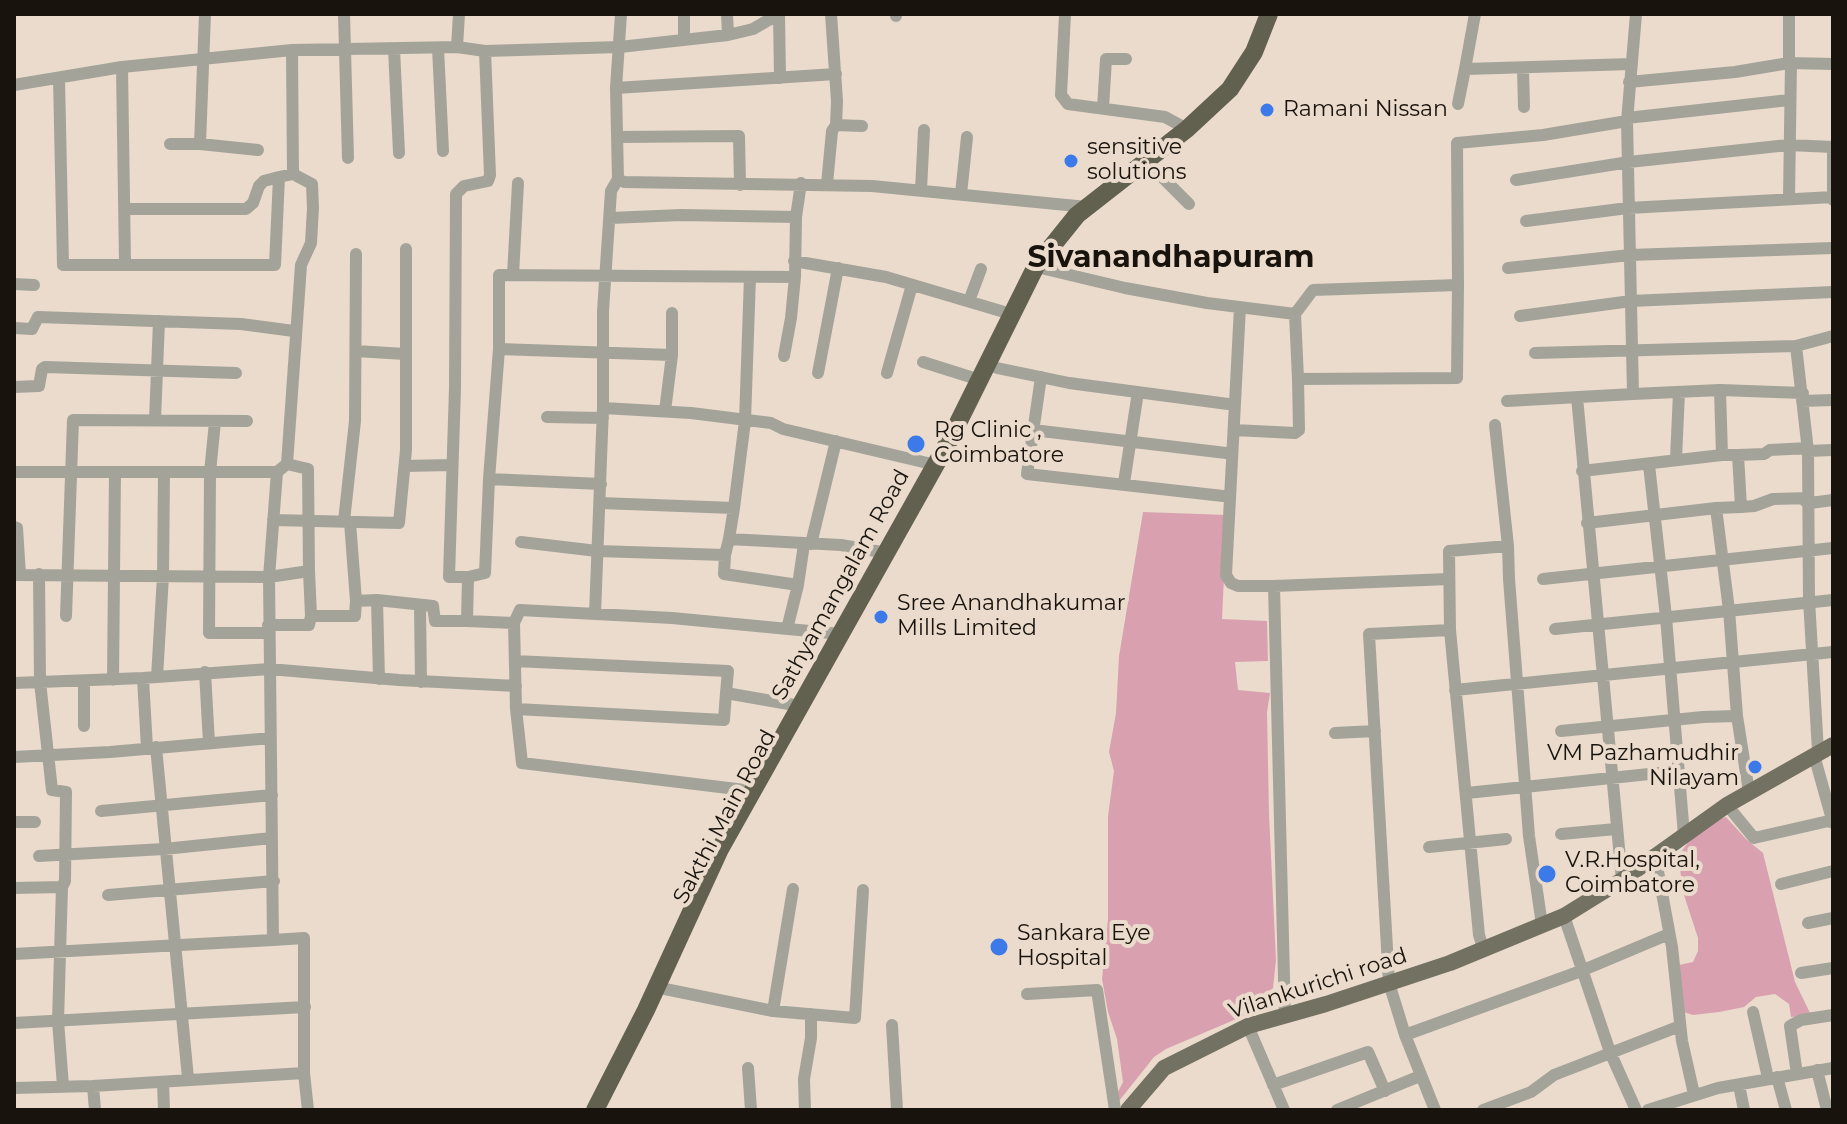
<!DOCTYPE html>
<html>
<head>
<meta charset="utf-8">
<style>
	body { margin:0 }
	#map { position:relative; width:1847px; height:1124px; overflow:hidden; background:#eadbcc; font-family:Montserrat,sans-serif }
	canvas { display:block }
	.frame { position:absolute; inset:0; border:16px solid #18130d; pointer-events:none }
</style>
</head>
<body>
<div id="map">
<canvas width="1847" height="1124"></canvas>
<div class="frame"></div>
</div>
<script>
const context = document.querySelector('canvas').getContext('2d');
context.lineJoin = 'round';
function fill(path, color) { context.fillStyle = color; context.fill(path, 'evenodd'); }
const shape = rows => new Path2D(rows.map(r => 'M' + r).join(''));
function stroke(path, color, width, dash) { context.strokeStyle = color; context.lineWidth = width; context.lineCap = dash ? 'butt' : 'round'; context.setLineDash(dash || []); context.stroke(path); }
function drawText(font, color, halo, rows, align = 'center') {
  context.font = font + ' Montserrat,sans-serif'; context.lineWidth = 8; context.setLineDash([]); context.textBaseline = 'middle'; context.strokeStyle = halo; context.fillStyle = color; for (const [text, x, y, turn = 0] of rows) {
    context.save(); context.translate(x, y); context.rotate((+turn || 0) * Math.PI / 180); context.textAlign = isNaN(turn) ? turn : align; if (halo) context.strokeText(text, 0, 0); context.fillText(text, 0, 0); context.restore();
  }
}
const green = shape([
	[1143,512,1227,515,1222,619,1267,621,1268,661,1235,662,1238,690,1270,693,1267,712,1269,814,1276,960,1273,988,1255,1011,1166,1049,1154,1057,1119,1101,1117,1094,1123,1082,1117,1039,1108,1012,1102,979,1108,919,1108,816,1114,771,1109,752,1116,713,1119,656],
	[1726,817,1746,839,1763,853,1795,982,1811,1015,1791,1017,1789,1004,1775,994,1756,997,1744,1007,1719,1012,1693,1015,1683,1012,1679,965,1693,962,1698,951,1698,938,1682,889,1679,855,1689,841,1719,819]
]);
const minor = shape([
	[205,14,200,144,258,150],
	[344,14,348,158],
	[621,14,616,88,618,179,624,182,872,186,1087,207],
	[684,14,684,40],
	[727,14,728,35],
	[779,14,780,78],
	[1065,14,1061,95,1068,104,1165,117,1187,129],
	[1475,14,1465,69,1632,64],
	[1789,14,1789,63,1833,64],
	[896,16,896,14],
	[457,47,459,14],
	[438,48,443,151],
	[394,49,399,153],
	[292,50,293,174,312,184,313,208,311,243,301,265,287,464,277,472,269,577,273,940,304,938,304,1073,308,1110],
	[122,67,125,263],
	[1523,69,1524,107],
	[59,78,63,265,275,265,279,177,293,174],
	[1629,82,1735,72,1789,63],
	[14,85,122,67,292,50,457,47,485,51,620,47,728,35,753,29,779,14],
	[616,88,836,74],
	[1458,104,1465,69],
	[1103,108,1106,59,1126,59],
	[1627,118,1789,100],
	[1627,121,1633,394,1720,390,1722,455,1738,455,1741,507,1716,508,1729,610,1737,716,1749,792],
	[836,125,862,126],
	[618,137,739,136,740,185],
	[170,144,200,144],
	[1833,153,1833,200],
	[1153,168,1189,204],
	[1516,180,1629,162,1788,145,1833,147],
	[827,184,832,131,836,125,837,101,831,14],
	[921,190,924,130],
	[961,194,967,137],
	[1789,198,1791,63],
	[126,209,246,209,253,203,259,186,264,181,279,177],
	[610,218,681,215,796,217],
	[1526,221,1628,208,1833,197],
	[794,261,886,277,1011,314],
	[1508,268,1630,255,1833,248],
	[1045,269,1125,288,1207,303,1295,314,1313,290,1458,285,1457,143,1543,135,1627,121,1636,14],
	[513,275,518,183],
	[14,284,34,285],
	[969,301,981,269],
	[1240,307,1226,575,1231,583,1238,586,1274,586,1449,579],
	[1295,314,1298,379,1457,378,1458,285],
	[1520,316,1631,301,1833,292],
	[14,328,32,329,38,317,241,324,294,331],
	[499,349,672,355],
	[356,351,405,354],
	[1535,353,1796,346],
	[784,356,791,318,795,277],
	[923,362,980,380],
	[997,368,1069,383,1228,404],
	[818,373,838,268],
	[887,373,912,285],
	[1041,377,1027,474,1223,496],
	[14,387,39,386,42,369,45,367,236,373],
	[1720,390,1803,393],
	[1577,397,1622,880],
	[1507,401,1633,394],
	[1802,401,1833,400],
	[603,408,691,413,771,423,783,429,936,465],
	[665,411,672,355,672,313],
	[547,417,603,418],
	[155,420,159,321],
	[215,422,210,472,209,633,269,633],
	[1495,425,1508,546],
	[1033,430,1226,453],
	[1234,430,1295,433,1299,430,1298,379],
	[1808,451,1833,450],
	[1738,455,1764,454,1770,450,1808,448],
	[1676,459,1679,392],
	[287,464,308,469,309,571],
	[1649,465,1666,617,1684,835],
	[405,466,451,465],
	[1582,471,1722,455],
	[14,472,277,472],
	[489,479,601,484],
	[1124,483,1138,392],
	[1805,501,1810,503,1833,500],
	[600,503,734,508,745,421,750,277],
	[1741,507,1754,506,1773,499,1809,498],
	[273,520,399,523,406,450,406,249],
	[344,521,355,421,356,254],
	[350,522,356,601],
	[1587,523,1716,508],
	[14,527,17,528,20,575],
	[729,539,734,508],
	[521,542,597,551,725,555,729,539,841,545,887,553],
	[811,544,836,441],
	[725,555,724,574,798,585],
	[39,574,40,682,52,790,66,792,65,881,62,887],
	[14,575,269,577,309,571,311,616,355,616,356,601,377,600,433,606,435,621,467,621],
	[468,577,449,577,455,388,456,194,464,186,488,181,490,175,485,51],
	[1543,579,1833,548],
	[1274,586,1285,1017],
	[377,600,379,679],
	[420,606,421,682],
	[595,614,603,408,603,311,611,191,618,179],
	[66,616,73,420,247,421],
	[514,623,520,610,672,618,841,634],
	[268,625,309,625,311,616],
	[787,629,798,585,804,544],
	[1555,629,1833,600],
	[515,661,728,671,726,693],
	[205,672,209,743],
	[157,677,163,576,164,472],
	[143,678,147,748],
	[113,680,115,472],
	[84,681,84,726],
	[14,683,143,678,269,669,399,680,516,686],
	[1455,690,1833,652],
	[516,709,724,720,726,693,800,706],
	[1561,731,1703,717,1737,716],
	[1335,733,1375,731],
	[156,747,188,1078],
	[1818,751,1809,600,1808,451,1796,346,1833,336],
	[1814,755,1833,823],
	[14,757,110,752,271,738],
	[753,791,522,763,516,709,514,623,467,621,468,577,485,573,489,479,499,349,499,275,795,277,796,217,801,183],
	[1467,793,1678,771],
	[1727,805,1754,838,1833,820],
	[101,811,272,795],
	[14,822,35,822],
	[1561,834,1616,829],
	[1429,847,1506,839],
	[1655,855,1672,947,1682,1041,1694,1094],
	[39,856,164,849,272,838],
	[1781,884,1833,871],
	[14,888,62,887,58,1021,63,1086],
	[108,895,274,881],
	[1564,916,1610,1052,1636,1110],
	[1808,923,1833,918],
	[1484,951,1479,935,1450,630,1449,551,1508,546,1509,579,1529,836,1542,925],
	[14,954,273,940],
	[1801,973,1833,968],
	[665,989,773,1011,855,1018,863,890],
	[1027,994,1097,990,1115,1110],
	[773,1011,793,889],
	[1753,1012,1768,1078],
	[14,1023,305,1007],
	[892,1025,897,1110],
	[1248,1026,1284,1110],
	[1405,1035,1581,971,1669,934],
	[748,1068,751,1110],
	[1817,1070,1827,1110],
	[1797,1074,1790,1026,1801,1020,1833,1015],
	[1777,1077,1786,1110],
	[163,1082,164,1110],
	[1273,1085,1368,1052,1385,1091],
	[1739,1085,1744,1110],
	[93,1086,95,1110],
	[14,1088,93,1086,304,1073],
	[805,1110,804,1079,811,1038,811,1014],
	[1337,1110,1420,1076],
	[1435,1110,1405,1035,1389,983,1369,634,1450,630],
	[1483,1110,1531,1092,1554,1075,1680,1026],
	[1648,1110,1718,1088,1833,1068]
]);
const major = shape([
	[1128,1110,1164,1068,1248,1026,1326,1004,1450,963,1564,916,1622,880,1727,805,1833,745]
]);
const highway = shape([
	[595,1110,646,1010,720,849,950,439,1036,266,1077,215,1187,129,1230,89,1254,52,1269,14]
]);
const markers = [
	[1267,110,8,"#3c7ae9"],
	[1071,161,8,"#3c7ae9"],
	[916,444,10,"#3c7ae9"],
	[881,617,8,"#3c7ae9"],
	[1755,767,8,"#3c7ae9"],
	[1547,874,10,"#3c7ae9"],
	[999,947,10,"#3c7ae9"]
];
const poiNames = [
	["Ramani Nissan",1283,110],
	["sensitive",1087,148],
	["solutions",1087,173],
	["Rg Clinic ,",934,431],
	["Coimbatore",934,456],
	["Sree Anandhakumar",897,604],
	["Mills Limited",897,629],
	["VM Pazhamudhir",1739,754,"right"],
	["Nilayam",1739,779,"right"],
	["V.R.Hospital,",1565,861],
	["Coimbatore",1565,886],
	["Sankara Eye",1017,934],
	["Hospital",1017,959]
];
const streetNames = [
	["Sathyamangalam Road",841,585,-61],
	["Sakthi Main Road",725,817,-62],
	["Vilankurichi road",1318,984,-18]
];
const districtNames = [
	["Sivanandhapuram",1171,258]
];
fill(green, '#d9a1b0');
stroke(minor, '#a4a39a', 12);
stroke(major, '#737162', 16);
stroke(highway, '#62604e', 18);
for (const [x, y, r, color] of markers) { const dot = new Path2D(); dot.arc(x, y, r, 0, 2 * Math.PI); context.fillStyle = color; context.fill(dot); stroke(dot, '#eadbcc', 3); }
drawText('22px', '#18130d', '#eadbcc', poiNames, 'left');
drawText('22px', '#18130d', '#eadbcc', streetNames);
drawText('bold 30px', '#18130d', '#eadbcc', districtNames);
</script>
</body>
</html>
